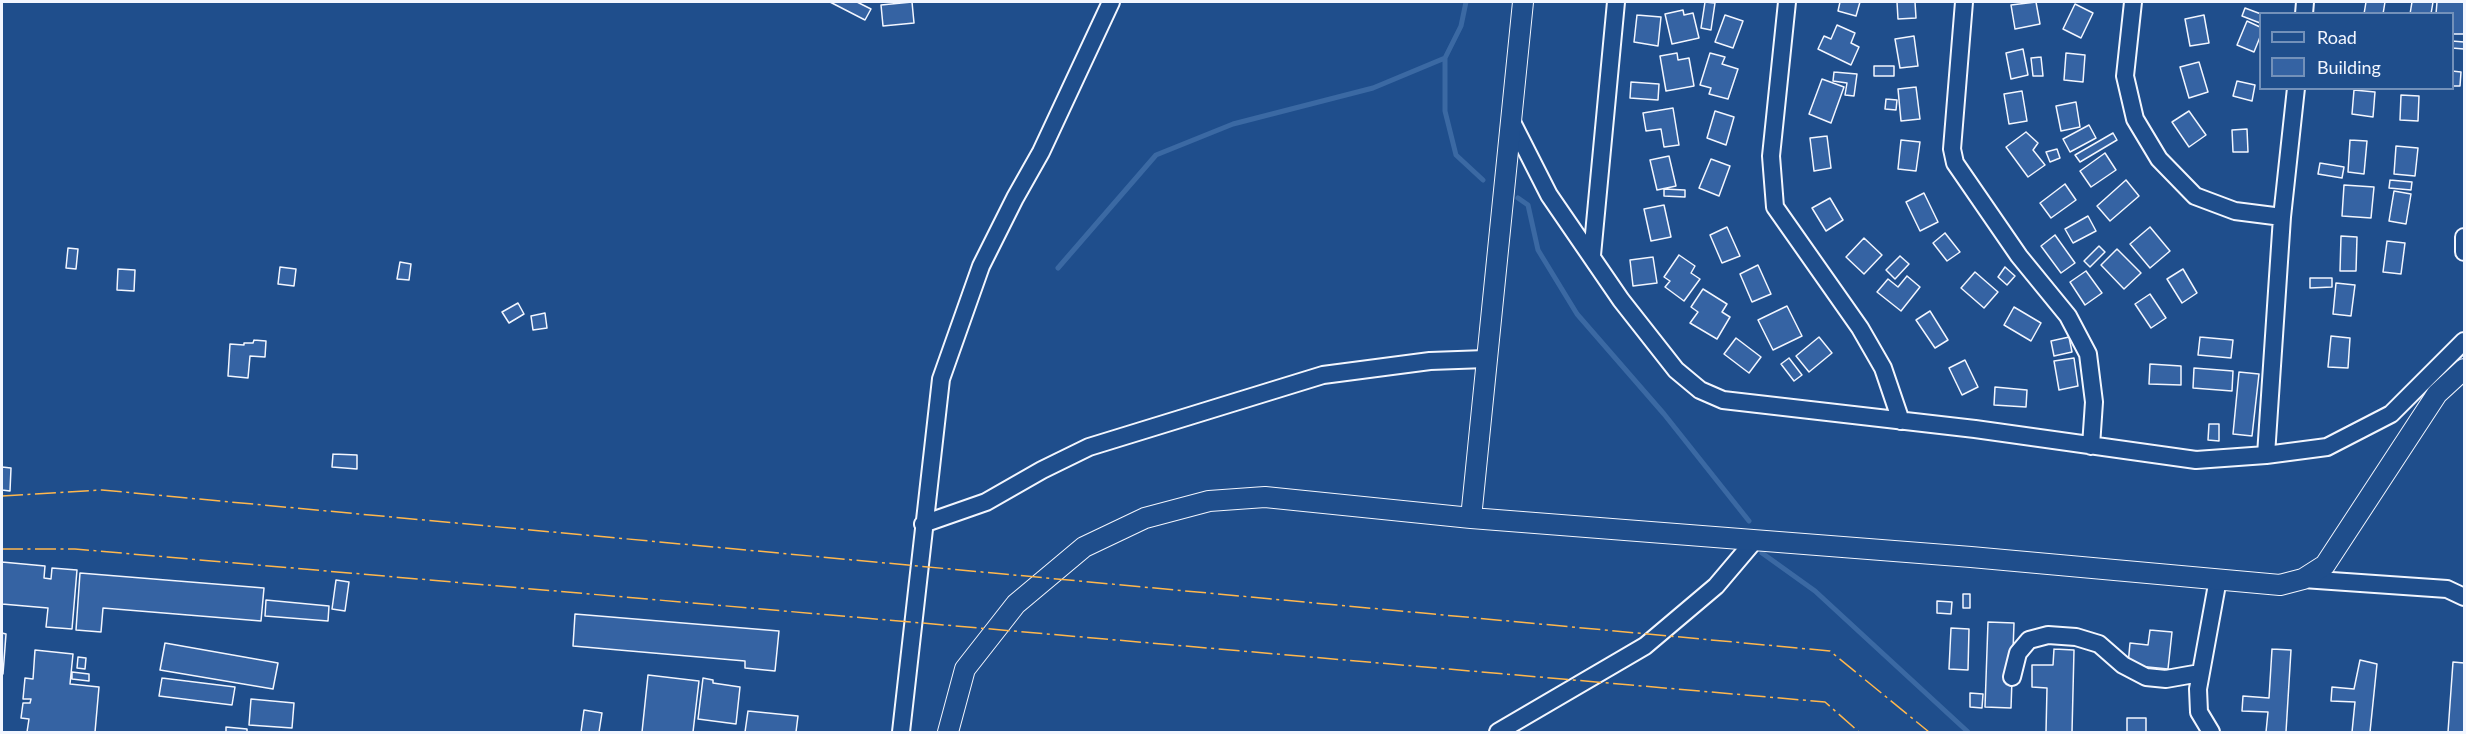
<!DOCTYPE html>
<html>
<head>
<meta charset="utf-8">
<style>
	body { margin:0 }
	#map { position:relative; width:2466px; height:734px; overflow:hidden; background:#1f4e8c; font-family:Lato,sans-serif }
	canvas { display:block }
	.frame { position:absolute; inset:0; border:3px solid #f2f6ff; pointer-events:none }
	.legend { position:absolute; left:2259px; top:12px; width:195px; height:78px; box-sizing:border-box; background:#1f4e8c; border:2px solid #7391ba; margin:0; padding:8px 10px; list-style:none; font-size:18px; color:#f2f6ff }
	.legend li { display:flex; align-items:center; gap:12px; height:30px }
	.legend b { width:30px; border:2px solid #7391ba }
</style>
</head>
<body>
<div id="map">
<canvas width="2466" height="734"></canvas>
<div class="frame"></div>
<ul class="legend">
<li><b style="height:8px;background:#1f4e8c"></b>Road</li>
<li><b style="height:16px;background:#3563a3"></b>Building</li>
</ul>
</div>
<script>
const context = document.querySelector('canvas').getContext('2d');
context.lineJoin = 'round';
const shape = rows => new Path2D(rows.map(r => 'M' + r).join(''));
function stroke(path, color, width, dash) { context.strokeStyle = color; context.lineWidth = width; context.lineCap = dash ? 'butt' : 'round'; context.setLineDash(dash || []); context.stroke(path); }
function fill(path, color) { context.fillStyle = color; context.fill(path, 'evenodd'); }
const stream = shape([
	[1445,58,1445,111,1456,155,1483,180],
	[1518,198,1528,205,1538,250,1577,314,1664,414,1749,521],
	[1058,268,1156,155,1233,124,1373,88,1445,58,1461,26,1466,2],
	[1762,553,1815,591,1968,732]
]);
const building = shape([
	[830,2,857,2,871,9,865,20,830,2],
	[912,2,914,23,883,26,881,5,912,2],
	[1705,2,1715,3,1711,30,1701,28,1705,2],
	[1840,2,1860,2,1856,16,1838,11,1840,2],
	[1897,2,1915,2,1916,18,1898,19,1897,2],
	[2036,2,2040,24,2015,29,2011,5,2036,2],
	[2366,2,2385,2,2383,14,2364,14,2366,2],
	[2412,2,2433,2,2431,14,2410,14,2412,2],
	[2437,2,2464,2,2464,34,2452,34,2452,14,2436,14,2437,2],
	[2075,4,2093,13,2081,38,2063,29,2075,4],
	[2245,8,2261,14,2260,23,2242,16,2245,8],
	[1683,10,1684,15,1693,13,1699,38,1672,44,1665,14,1683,10],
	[1637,15,1661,17,1658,46,1634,42,1637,15],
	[1725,15,1743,21,1733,48,1715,42,1725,15],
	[2204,15,2209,43,2190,46,2185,19,2204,15],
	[2247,21,2260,27,2260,37,2254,52,2237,45,2247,21],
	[1837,25,1855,33,1851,43,1859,47,1851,65,1818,49,1824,36,1831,39,1837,25],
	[1914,36,1918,66,1900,68,1895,39,1914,36],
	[2452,41,2464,42,2464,49,2452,48,2452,41],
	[2023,49,2028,75,2011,79,2006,53,2023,49],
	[1677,53,1678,60,1689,58,1694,86,1666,91,1660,56,1677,53],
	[1710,53,1725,57,1722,64,1738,69,1728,99,1709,94,1711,88,1700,85,1710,53],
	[2066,53,2085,55,2083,82,2064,80,2066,53],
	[2041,57,2043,76,2033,76,2031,58,2041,57],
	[2199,62,2208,92,2189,98,2180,67,2199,62],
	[1874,66,1894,66,1894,76,1874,76,1874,66],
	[2452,71,2461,72,2460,86,2452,86,2452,71],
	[1834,72,1857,74,1854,96,1845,95,1847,83,1833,81,1834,72],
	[1822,79,1844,87,1831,123,1809,114,1822,79],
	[2237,81,2255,85,2252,101,2233,96,2237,81],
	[1631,82,1659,84,1658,100,1630,98,1631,82],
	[1916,87,1920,119,1901,121,1898,89,1916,87],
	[2354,90,2375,92,2373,117,2352,114,2354,90],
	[2022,91,2027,121,2009,124,2004,94,2022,91],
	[2401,95,2419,96,2418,121,2400,120,2401,95],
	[1886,99,1897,100,1896,110,1885,109,1886,99],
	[2076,102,2080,127,2061,131,2056,106,2076,102],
	[1673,108,1679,145,1664,147,1661,129,1646,131,1643,113,1673,108],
	[1715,111,1734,117,1726,145,1707,138,1715,111],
	[2189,111,2206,135,2189,147,2172,122,2189,111],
	[2089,125,2096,138,2070,152,2063,139,2089,125],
	[2247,129,2248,152,2233,152,2232,130,2247,129],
	[2026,132,2038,143,2033,150,2045,165,2028,177,2006,147,2026,132],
	[2113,133,2117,140,2080,162,2075,155,2113,133],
	[1827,136,1831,168,1814,171,1810,138,1827,136],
	[1901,140,1920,142,1916,171,1898,169,1901,140],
	[2350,140,2367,141,2364,174,2348,172,2350,140],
	[2396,146,2418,148,2415,176,2394,174,2396,146],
	[2057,149,2060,158,2050,162,2046,152,2057,149],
	[2105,153,2116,170,2091,187,2080,171,2105,153],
	[1669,156,1676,186,1657,190,1650,160,1669,156],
	[1711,159,1730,166,1719,196,1699,188,1711,159],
	[2320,163,2344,167,2342,178,2318,174,2320,163],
	[2126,180,2139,196,2110,221,2097,206,2126,180],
	[2390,180,2412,182,2411,190,2389,188,2390,180],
	[2065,184,2076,200,2051,218,2040,203,2065,184],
	[2344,185,2374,187,2371,218,2342,216,2344,185],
	[1664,189,1685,190,1685,197,1664,196,1664,189],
	[2394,191,2411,194,2406,224,2389,221,2394,191],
	[1924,193,1938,222,1920,231,1906,202,1924,193],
	[1830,198,1843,220,1826,231,1812,208,1830,198],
	[1664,205,1671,237,1651,241,1644,209,1664,205],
	[2088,216,2096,231,2073,243,2065,229,2088,216],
	[1727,227,1740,256,1722,263,1710,235,1727,227],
	[2150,227,2170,251,2150,268,2130,244,2150,227],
	[1945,233,1960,252,1947,261,1933,243,1945,233],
	[2055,235,2075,263,2061,273,2041,246,2055,235],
	[2341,236,2357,237,2356,271,2340,271,2341,236],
	[1864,238,1882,255,1864,274,1846,257,1864,238],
	[2387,241,2405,243,2401,274,2383,272,2387,241],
	[2099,246,2105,252,2090,267,2084,261,2099,246],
	[68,248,78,249,76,269,66,268,68,248],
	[2117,249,2141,273,2124,289,2101,265,2117,249],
	[1679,255,1695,266,1691,273,1700,279,1684,301,1665,287,1670,281,1664,277,1679,255],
	[1900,256,1909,264,1895,279,1886,270,1900,256],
	[1653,257,1657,283,1633,286,1630,260,1653,257],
	[400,262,411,264,409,280,397,279,400,262],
	[1758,265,1771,294,1752,302,1740,274,1758,265],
	[280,267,296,269,294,286,278,284,280,267],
	[2005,267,2015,276,2007,285,1998,277,2005,267],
	[118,269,135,270,134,291,117,290,118,269],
	[2183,269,2197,293,2182,303,2167,279,2183,269],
	[2086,271,2102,293,2085,305,2070,282,2086,271],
	[1975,272,1998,292,1984,308,1961,288,1975,272],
	[1907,276,1920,287,1901,311,1877,292,1888,279,1898,287,1907,276],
	[2310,278,2332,278,2332,287,2310,288,2310,278],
	[2336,283,2355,285,2351,316,2333,314,2336,283],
	[1703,289,1727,304,1722,312,1730,317,1717,339,1690,323,1698,312,1691,307,1703,289],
	[2150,294,2166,318,2151,328,2135,304,2150,294],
	[518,303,524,314,509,323,502,312,518,303],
	[1787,306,1802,336,1773,350,1758,320,1787,306],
	[2014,307,2041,323,2031,341,2004,325,2014,307],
	[1930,311,1948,340,1935,348,1916,320,1930,311],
	[545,313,547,328,533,330,531,316,545,313],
	[2331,336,2350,338,2348,368,2328,367,2331,336],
	[1819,337,1832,353,1809,372,1796,356,1819,337],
	[2069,337,2072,352,2054,356,2051,341,2069,337],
	[2200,337,2233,340,2231,358,2198,355,2200,337],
	[1736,338,1761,357,1749,373,1724,354,1736,338],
	[254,340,266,341,265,357,250,356,248,378,228,376,230,344,244,345,244,343,253,343,254,340],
	[1789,358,1802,375,1794,381,1781,364,1789,358],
	[2074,358,2078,386,2059,390,2054,361,2074,358],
	[1965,360,1978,387,1962,395,1949,368,1965,360],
	[2150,364,2181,366,2181,385,2149,384,2150,364],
	[2194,368,2233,371,2232,391,2193,388,2194,368],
	[2239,372,2259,374,2252,436,2233,434,2239,372],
	[1995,387,2027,390,2026,407,1994,405,1995,387],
	[2209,424,2219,424,2219,441,2208,440,2209,424],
	[333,454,357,455,357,469,332,467,333,454],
	[2,467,11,468,10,491,2,490,2,467],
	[2,562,45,566,44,578,51,579,52,568,77,570,72,629,46,627,48,608,2,604,2,562],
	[80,573,264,588,261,621,103,608,101,632,76,630,80,573],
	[336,580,349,582,345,611,332,609,336,580],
	[1963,594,1970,594,1970,608,1963,608,1963,594],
	[266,600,329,606,328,621,265,616,266,600],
	[1937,601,1952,602,1951,614,1937,613,1937,601],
	[575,614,779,631,775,671,745,668,745,661,573,646,575,614],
	[1988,622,2014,623,2011,708,1985,707,1988,622],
	[1951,628,1969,629,1968,670,1949,669,1951,628],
	[2150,630,2172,632,2168,669,2128,665,2130,643,2148,645,2150,630],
	[2,633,6,634,3,674,2,674,2,633],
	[165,643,278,663,273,689,160,670,165,643],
	[2054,649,2074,650,2072,732,2046,732,2047,688,2032,687,2032,665,2053,665,2054,649],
	[2272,649,2291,650,2286,732,2266,732,2268,712,2242,711,2243,696,2269,698,2272,649],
	[35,650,73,654,70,684,99,687,95,732,27,732,29,719,21,718,23,703,30,703,31,699,23,699,25,678,33,679,35,650],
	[78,657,86,658,85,669,77,668,78,657],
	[2360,660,2377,664,2370,732,2352,732,2355,702,2331,701,2332,687,2354,689,2360,660],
	[2453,662,2464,663,2464,732,2448,732,2453,662],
	[72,672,89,674,89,681,72,679,72,672],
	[648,675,699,681,693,732,642,732,648,675],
	[162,678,235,687,232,705,159,696,162,678],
	[703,678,713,680,713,683,740,687,736,724,698,719,703,678],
	[1970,693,1983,694,1982,708,1970,707,1970,693],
	[251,699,294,703,292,728,249,725,251,699],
	[584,710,602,713,599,732,581,732,584,710],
	[748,711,798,716,796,732,745,732,748,711],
	[2127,718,2146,718,2146,732,2127,732,2127,718],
	[226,727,247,729,247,732,226,732,226,727]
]);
const minor = shape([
	[1787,2,1771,156,1775,207,1860,328,1883,368,1901,421],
	[1964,2,1952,149,1955,163,2019,256,2068,316,2088,354,2094,402,2091,446],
	[2133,2,2125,76,2135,119,2159,159,2195,196,2235,211,2282,217],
	[2304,14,2305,2],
	[1511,120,1549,195,1621,300,1676,370,1700,390,1723,400,1975,429,2196,460,2266,455,2327,447,2391,414,2464,341],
	[2464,237,2464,252],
	[1592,255,1616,2],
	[2266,455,2282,217,2296,88],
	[923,524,986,502,1042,470,1089,447,1323,375,1430,361,1486,359],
	[2303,579,2447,589,2464,597],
	[2012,677,2018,653,2029,640,2048,635,2076,637,2099,644,2123,665,2146,677,2166,679,2200,673],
	[901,732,941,379,981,266,1015,198,1041,152,1111,2],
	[1498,732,1645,646,1716,586,1755,540],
	[2211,732,2199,712,2198,689,2218,579]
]);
const tertiary = shape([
	[1471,518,1523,2],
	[948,732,965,669,1016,604,1084,547,1145,518,1209,501,1265,497,1471,518,1971,557,2280,585,2303,579,2325,565,2437,394,2464,369]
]);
const power = shape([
	[2,496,102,490,1830,651,1929,732],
	[2,549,75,549,1825,702,1859,732]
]);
stroke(stream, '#3b69a3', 5);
fill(building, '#3563a3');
stroke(building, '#f2f6ff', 1.5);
stroke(minor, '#f2f6ff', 20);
stroke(tertiary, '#f2f6ff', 22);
stroke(minor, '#1f4e8c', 16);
stroke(tertiary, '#1f4e8c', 20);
stroke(power, '#ffb74d', 1.5, [21, 4.5, 3, 4.5]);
</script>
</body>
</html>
